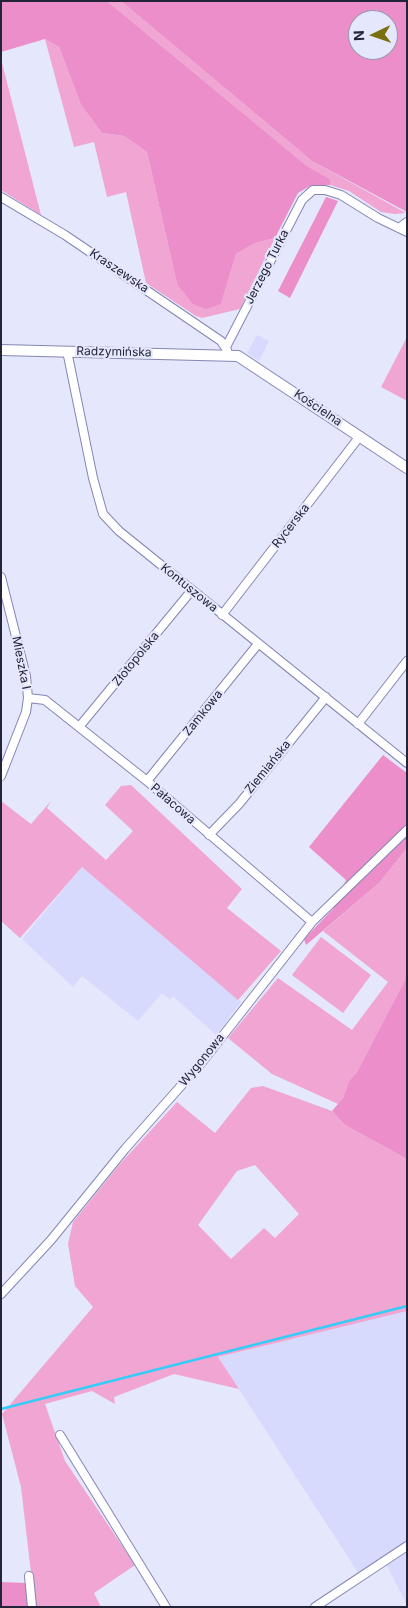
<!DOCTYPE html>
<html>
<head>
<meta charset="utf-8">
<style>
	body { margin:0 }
	#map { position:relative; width:408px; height:1608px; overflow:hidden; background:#e5e7fc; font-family:Inter,sans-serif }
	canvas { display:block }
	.frame { position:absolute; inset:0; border:2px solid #242438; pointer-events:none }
	.north { position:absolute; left:348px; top:10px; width:50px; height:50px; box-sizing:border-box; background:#e5e7fc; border:1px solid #9899ae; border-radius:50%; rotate:267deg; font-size:14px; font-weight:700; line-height:20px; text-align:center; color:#242438 }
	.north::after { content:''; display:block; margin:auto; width:18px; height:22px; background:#7a6f0e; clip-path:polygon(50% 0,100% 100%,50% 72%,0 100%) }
</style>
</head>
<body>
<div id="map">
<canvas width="408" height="1608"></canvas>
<div class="frame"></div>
<div class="north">N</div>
</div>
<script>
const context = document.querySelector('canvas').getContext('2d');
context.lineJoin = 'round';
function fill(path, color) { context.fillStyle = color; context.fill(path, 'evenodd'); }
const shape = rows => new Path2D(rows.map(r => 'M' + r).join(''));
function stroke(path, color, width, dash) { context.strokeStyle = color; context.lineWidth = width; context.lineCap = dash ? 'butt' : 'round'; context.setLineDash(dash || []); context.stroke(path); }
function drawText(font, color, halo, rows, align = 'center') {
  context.font = font + ' Inter,sans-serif'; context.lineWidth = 4.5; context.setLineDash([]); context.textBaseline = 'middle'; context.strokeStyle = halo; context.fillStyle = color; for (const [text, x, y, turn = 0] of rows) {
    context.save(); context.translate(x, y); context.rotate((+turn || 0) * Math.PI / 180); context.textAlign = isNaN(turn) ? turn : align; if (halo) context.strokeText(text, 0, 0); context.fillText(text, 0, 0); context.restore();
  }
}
const built = shape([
	[257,335,269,341,259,361,247,353],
	[82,867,241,1002,216,1035,173,996,170,999,162,993,138,1021,82,976,73,987,22,939],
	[407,1311,407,1605,385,1562,361,1577,218,1357]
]);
const green = shape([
	[107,1,121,1,312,161,406,213,395,214,381,212,349,191,330,185,330,179,307,166],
	[45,39,59,47,81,105,102,133,124,136,147,152,177,284,221,304,236,254,255,243,275,238,240,309,202,318,196,316,146,283,126,192,107,197,94,142,74,147],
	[1,59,41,215,1,190],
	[407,337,407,401,381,387],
	[131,785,242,889,227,908,281,951,238,1000,82,867,20,938,1,921,1,801,31,824,51,801,47,808,106,860,133,831,105,805,121,786],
	[407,848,407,976,357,1072,349,1081,343,1098,338,1104,272,1074,228,1038,278,978,352,1030,388,982,323,931,379,883],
	[321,937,371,975,343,1013,292,975],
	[263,1086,332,1111,345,1125,407,1159,407,1311,218,1357,239,1389,174,1374,114,1397,115,1404,92,1391,45,1404,65,1461,135,1565,94,1593,101,1607,35,1607,21,1487,2,1414,93,1307,75,1286,68,1244,73,1222,119,1165,177,1102,215,1133,251,1088],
	[255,1165,299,1214,275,1238,264,1228,231,1259,198,1225,237,1171]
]);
const forest = shape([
	[1,1,107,1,307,166,330,179,330,185,310,186,298,193,275,238,255,243,236,254,221,304,206,309,193,304,177,284,147,152,124,136,102,133,81,105,59,47,45,39,1,52],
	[121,1,407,1,407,212,312,161],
	[358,20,388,20,388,50,358,50],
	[326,197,338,201,290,298,278,291],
	[383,755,407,773,407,848,379,883,306,945,304,939,333,909,346,880,309,847],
	[407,976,407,1159,345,1125,332,1111,343,1098,349,1081,357,1072],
	[1,1582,26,1583,29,1607,1,1607]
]);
const stream = shape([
	[1,1409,407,1306]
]);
const minor = shape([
	[1,197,65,235,221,341,227,350],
	[399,228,407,222],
	[226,347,302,200,313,190,325,190,341,195,378,218,407,232],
	[67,351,93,478,103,514,119,531,407,763],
	[1,577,26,676,28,698,26,712,1,776],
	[222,615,360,436],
	[28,698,45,700,147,781,312,922],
	[358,724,407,661],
	[79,727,192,590],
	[147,781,258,644],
	[209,835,239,804,326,697],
	[1,1294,51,1240,125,1149,203,1061,312,922,407,830],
	[60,1435,166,1607],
	[29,1576,32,1607],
	[315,1607,407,1546]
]);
const tertiary = shape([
	[1,350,238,356,407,468]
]);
const streetNames = [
	["Jerzego Turka",267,267,-63],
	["Kraszewska",119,271,34],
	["Radzymińska",114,352,1],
	["Kościelna",318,408,34],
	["Rycerska",291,526,-52],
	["Kontuszowa",189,588,39],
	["Złotopolska",136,659,-51],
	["Mieszka I",21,663,79],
	["Zamkowa",203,713,-51],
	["Ziemiańska",268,767,-51],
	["Pałacowa",173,804,41],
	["Wygonowa",202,1060,-51]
];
fill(built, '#d7dafd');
fill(green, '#f0a5d3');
fill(forest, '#eb8ec9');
stroke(stream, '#36ccf8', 2.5);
stroke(minor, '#8486b5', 10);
stroke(tertiary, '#8486b5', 12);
stroke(minor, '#fff', 8);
stroke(tertiary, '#fff', 10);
drawText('12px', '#242438', '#e5e7fc', streetNames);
</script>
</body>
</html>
